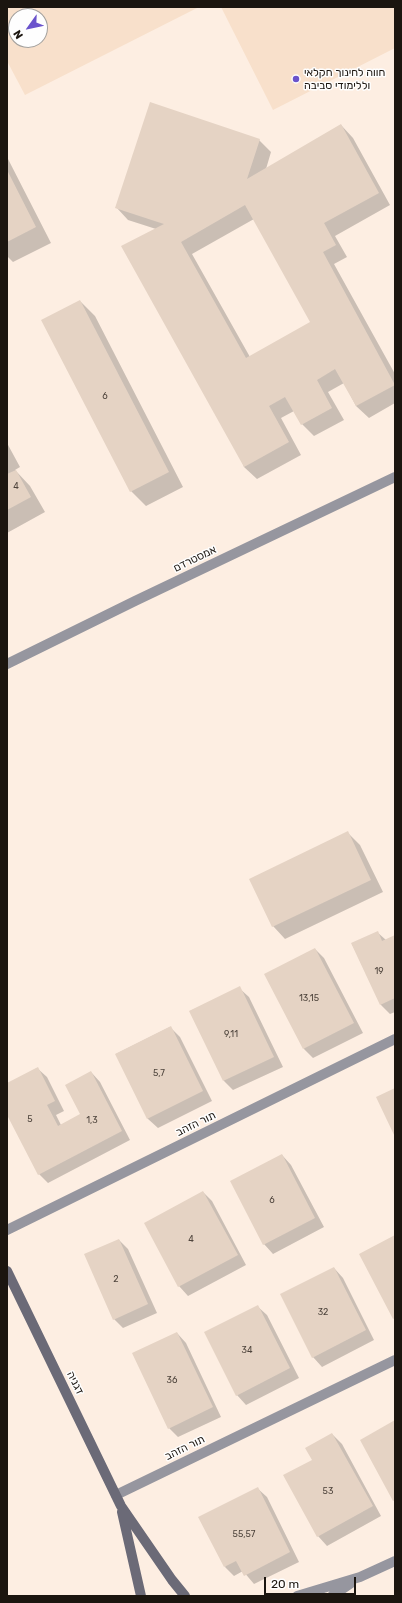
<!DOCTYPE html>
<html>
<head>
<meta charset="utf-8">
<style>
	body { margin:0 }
	#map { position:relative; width:402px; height:1603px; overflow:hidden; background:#fdeee2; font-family:Rubik,sans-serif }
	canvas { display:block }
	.frame { position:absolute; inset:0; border:8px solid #1b150f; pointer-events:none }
	.north { position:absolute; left:8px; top:8px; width:40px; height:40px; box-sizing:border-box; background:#fefefe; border:1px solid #a3a19e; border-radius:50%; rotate:237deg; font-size:11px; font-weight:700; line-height:16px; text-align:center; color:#1b150f }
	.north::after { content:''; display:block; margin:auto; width:14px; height:18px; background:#6a53cc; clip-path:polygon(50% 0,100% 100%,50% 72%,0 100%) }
	.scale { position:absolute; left:264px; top:1577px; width:92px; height:18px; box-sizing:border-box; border:2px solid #1b150f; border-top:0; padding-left:5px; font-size:12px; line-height:14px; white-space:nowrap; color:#1b150f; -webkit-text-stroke:3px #fefefe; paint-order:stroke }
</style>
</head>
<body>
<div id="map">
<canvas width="402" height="1603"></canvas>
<div class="frame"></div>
<div class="north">N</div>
<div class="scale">20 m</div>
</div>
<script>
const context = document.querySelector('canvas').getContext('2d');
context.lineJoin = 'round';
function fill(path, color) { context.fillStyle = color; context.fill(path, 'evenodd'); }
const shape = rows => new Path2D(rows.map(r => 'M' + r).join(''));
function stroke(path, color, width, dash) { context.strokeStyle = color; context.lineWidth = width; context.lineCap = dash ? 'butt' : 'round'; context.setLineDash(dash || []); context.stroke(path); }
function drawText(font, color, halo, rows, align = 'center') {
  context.font = font + ' Rubik,Heebo,sans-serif'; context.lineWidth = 3; context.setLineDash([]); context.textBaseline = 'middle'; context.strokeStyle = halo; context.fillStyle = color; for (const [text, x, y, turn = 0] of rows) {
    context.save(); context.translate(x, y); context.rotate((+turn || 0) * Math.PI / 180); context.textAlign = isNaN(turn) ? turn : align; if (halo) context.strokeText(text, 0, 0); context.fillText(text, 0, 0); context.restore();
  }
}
const built = shape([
	[7,7,199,7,25,95,7,61],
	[16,16,40,16,40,40,16,40],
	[221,7,395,7,395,48,273,110]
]);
const shadow = shape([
	[341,125,353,138,390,205,335,236,347,257,334,264,395,374,395,403,369,418,356,406,344,383,328,392,344,420,314,436,302,424,294,411,281,418,301,455,257,479,244,467,156,229,128,220,116,207,259,140,271,152,266,169],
	[254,219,312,322,250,357,192,254],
	[7,157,51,243,13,262,7,256],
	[80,301,95,316,183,487,146,506,131,491],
	[7,443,20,467,15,470,30,486,45,512,7,533],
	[348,833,360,845,383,892,285,939,273,926],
	[377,932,386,940,395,936,395,1012,390,1014,381,1005,352,944],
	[315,949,324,958,363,1033,313,1058,304,1049],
	[239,988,249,997,283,1067,233,1090,224,1081,190,1011],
	[170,1027,180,1037,212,1101,158,1128,148,1119,116,1054],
	[37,1068,47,1077,64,1111,56,1115,61,1125,81,1115,91,1072,100,1082,130,1140,48,1183,39,1174,7,1113,7,1084],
	[282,1155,291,1165,324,1227,273,1254,264,1244],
	[203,1192,212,1201,246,1265,188,1296,179,1286],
	[119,1240,128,1249,157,1313,123,1328,114,1319],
	[334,1268,343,1278,374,1340,322,1367,313,1357],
	[257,1306,267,1315,299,1378,246,1405,237,1395],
	[177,1333,186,1343,221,1417,178,1437,169,1428],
	[332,1434,342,1444,381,1516,327,1546,318,1536,313,1460],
	[257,1488,267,1497,299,1562,254,1584,243,1571,234,1576,225,1567]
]);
const building = shape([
	[150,102,260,139,247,179,341,124,379,193,324,223,336,245,323,252,395,385,356,406,335,369,317,380,332,408,301,425,285,397,269,406,289,442,244,467,121,246,164,224,115,208],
	[245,205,310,322,246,358,181,242],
	[7,170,36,227,7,242],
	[80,300,169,472,130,492,41,320],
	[16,470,31,497,7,510,7,474],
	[348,831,371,880,272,927,249,879],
	[378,931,382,941,395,935,395,998,380,1005,351,943],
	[315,948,354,1023,303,1049,264,974],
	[240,986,274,1057,223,1081,189,1011],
	[171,1026,203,1091,147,1119,115,1054],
	[38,1067,55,1101,47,1105,58,1126,80,1114,65,1085,91,1071,122,1131,38,1175,7,1115,7,1083],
	[395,1088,395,1137,376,1097],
	[282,1154,315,1218,263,1245,230,1181],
	[203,1191,238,1255,178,1287,144,1223],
	[395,1235,395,1318,393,1319,359,1254],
	[119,1239,148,1304,113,1320,84,1254],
	[334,1267,366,1330,312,1358,280,1294],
	[258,1305,290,1368,236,1396,204,1332],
	[177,1332,213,1407,168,1429,132,1353],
	[395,1420,395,1500,393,1501,360,1440],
	[332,1433,373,1506,317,1537,283,1475,312,1460,305,1448],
	[258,1487,290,1552,244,1576,236,1561,224,1567,198,1517]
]);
const street = shape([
	[7,664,135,601,395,477],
	[7,1230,395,1039],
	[116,1495,395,1360],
	[297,1596,360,1577,395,1561],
	[332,1596,351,1583]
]);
const secondary = shape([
	[7,1271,121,1506,172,1580,185,1596],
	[122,1512,141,1596]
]);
const markers = [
	[296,79,4,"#6a53cc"]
];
const numberNames = [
	["6",105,396],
	["4",16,486],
	["19",379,971],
	["13,15",309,998],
	["9,11",231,1034],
	["5,7",159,1073],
	["5",30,1119],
	["1,3",92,1120],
	["6",272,1200],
	["4",191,1239],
	["2",116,1279],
	["32",323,1312],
	["34",247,1350],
	["36",172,1380],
	["53",328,1491],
	["55,57",244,1534]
];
const poiNames = [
	["חווה לחינוך חקלאי",304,73],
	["וללימודי סביבה",304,86]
];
const streetNames = [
	["אמסטרדם",195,559,-26],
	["תור הזהב",196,1124,-26],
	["דגניה",75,1383,64],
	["תור הזהב",185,1448,-26]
];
fill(built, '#f8e0cb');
fill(shadow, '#0003');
fill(building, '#e5d3c4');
stroke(street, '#96969f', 10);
stroke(secondary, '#6b6a77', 10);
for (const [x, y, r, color] of markers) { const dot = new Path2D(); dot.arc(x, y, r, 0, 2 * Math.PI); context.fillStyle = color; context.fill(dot); stroke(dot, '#fefefe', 1.5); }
drawText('9px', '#4e443c', null, numberNames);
drawText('11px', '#1b150f', '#fefefe', poiNames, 'left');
drawText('11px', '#1b150f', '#fefefe', streetNames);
</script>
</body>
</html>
